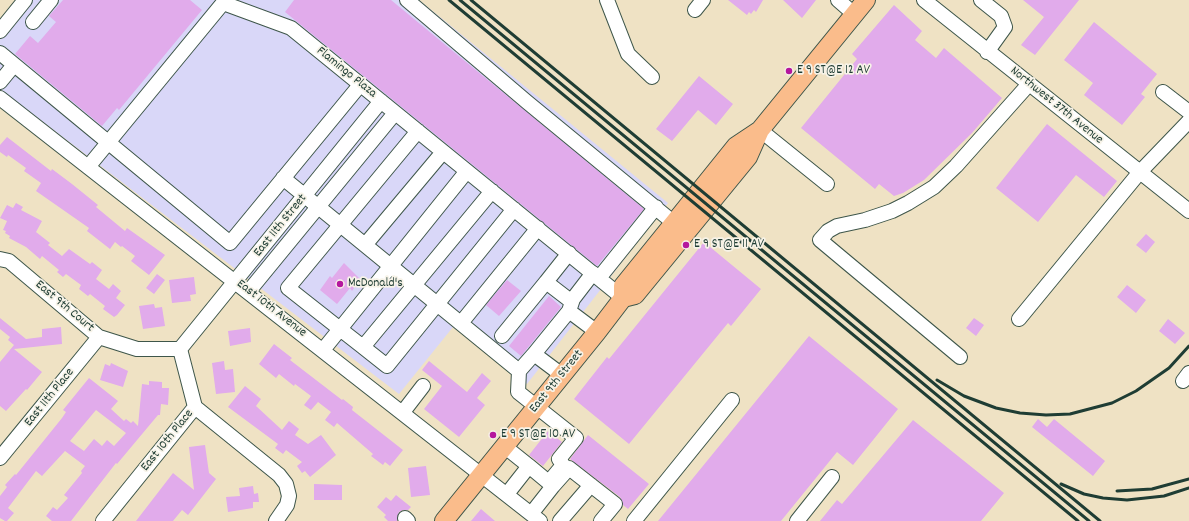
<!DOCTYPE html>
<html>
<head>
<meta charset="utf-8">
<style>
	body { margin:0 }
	canvas { display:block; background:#efe2c4 }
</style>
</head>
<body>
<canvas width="1189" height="521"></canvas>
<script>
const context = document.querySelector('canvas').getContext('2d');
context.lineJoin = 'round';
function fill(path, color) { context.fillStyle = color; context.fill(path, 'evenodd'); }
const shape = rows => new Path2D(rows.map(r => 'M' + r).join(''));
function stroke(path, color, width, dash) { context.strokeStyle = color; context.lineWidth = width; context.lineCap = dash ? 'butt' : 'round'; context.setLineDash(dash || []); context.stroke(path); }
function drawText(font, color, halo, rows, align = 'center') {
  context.font = font + ' Dekko,sans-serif'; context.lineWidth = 3.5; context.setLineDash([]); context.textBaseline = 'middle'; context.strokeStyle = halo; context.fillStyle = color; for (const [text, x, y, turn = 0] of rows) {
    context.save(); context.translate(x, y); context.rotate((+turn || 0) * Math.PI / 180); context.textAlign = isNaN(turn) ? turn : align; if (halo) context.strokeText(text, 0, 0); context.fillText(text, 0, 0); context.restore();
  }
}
const built = shape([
	[31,0,419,0,668,203,527,384,453,327,399,394,0,89,0,38]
]);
const building = shape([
	[63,0,190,0,202,10,119,110,117,108,102,126,15,54,30,36,38,43,56,22,49,16],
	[294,0,391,0,644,209,597,266,285,12],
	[728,0,763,0,756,12,754,10,751,14,749,12,747,15],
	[783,0,816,0,802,18],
	[1023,0,1079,0,1035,55,1021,45,1044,17],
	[894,5,922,31,915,40,936,58,944,48,1002,98,972,133,924,180,903,193,894,196,879,184,875,189,801,128,857,59,852,54],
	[1094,22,1157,74,1141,94,1145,97,1122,125,1084,95,1093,83,1064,60],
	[699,76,733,104,716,125,698,110,672,141,656,129],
	[1047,124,1117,181,1104,197,1076,175,1038,222,996,188],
	[7,137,51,171,52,169,72,184,98,205,96,207,125,231,127,228,165,255,149,275,131,261,135,256,122,246,121,247,115,242,110,249,87,231,89,228,36,191,41,183,24,171,26,168,8,155,7,157,0,152,0,145],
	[16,203,23,207,21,210,42,221,36,232,50,243,48,245,62,256,69,249,90,264,92,262,102,270,96,279,109,289,113,284,121,291,116,298,125,305,117,315,114,317,103,309,105,306,90,294,88,296,79,289,81,285,66,274,63,277,57,272,59,270,42,256,40,259,26,247,9,238,10,236,5,233,6,231,3,230,7,221,0,218,7,205,13,208],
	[1146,234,1155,242,1146,253,1136,245],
	[704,242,761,289,731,326,728,323,629,444,574,399,607,357,609,359],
	[344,263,360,279,352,291,350,288,337,304,320,290,330,276,332,278],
	[157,274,165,280,154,294,146,288],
	[194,277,196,294,190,295,191,301,172,303,169,280],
	[507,280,521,291,499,316,486,305],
	[1127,285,1146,300,1136,313,1117,297],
	[549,296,561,307,521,356,509,346],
	[154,304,155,308,162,307,165,326,143,329,139,306],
	[0,318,26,339,42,337,42,329,61,327,62,344,14,349,42,372,27,390,26,389,6,411,0,406,0,362,14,345,8,340,10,337,0,329],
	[974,318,984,325,976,336,966,328],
	[1168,319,1185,333,1175,344,1159,331],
	[250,328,251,342,230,346,228,331],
	[809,336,898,409,853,465,837,452,781,521,658,521],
	[274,344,292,358,290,360,342,400,343,399,353,407,352,410,403,450,390,466,385,462,383,465,371,456,373,454,337,423,334,427,325,420,331,412,318,402,311,410,304,405,311,396,295,384,294,386,279,374,276,378,259,364],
	[224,361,225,370,233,369,235,392,216,394,212,363],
	[429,361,467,392,482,373,491,381,477,398,485,405,459,437,424,409,442,386,422,370],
	[111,363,128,371,123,387,100,380,105,364,110,366],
	[89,378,118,401,111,409,124,421,126,419,131,423,133,421,138,426,142,384,149,385,149,381,162,382,162,388,169,388,168,405,161,404,160,415,158,415,117,464,116,463,71,521,52,521,46,516,53,507,57,510,68,498,64,495,82,473,81,471,85,466,65,451,42,476,36,471,8,508,14,513,7,521,5,521,0,518,0,496,7,487,5,485,15,474,16,475,62,418,66,412,63,410],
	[96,410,126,433,114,446,107,440,102,446,94,439,84,451,70,441],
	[245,386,261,399,256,406,282,430,289,421,299,429,295,435,308,444,321,435,336,455,310,477,305,471,302,473,297,466,302,462,286,450,283,454,275,448,278,444,228,407],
	[1038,419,1047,427,1054,419,1105,461,1093,476,1032,427],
	[913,420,1004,493,981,521,820,521,837,500,842,504],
	[548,431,562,442,543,466,529,455],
	[588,435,649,484,628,509,623,505,620,497,570,459],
	[205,445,209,473,216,479,188,515,182,510,173,521,136,521,173,473,194,490,189,447],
	[426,466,430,495,411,497,408,468],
	[314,484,342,485,342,500,314,500],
	[253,486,254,494,258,493,259,502,253,502,253,508,228,512,226,497,240,496,239,488],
	[396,495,411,507,408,510,403,510,399,512,397,521,388,521,384,517,386,515,377,507,386,497,391,501],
	[481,509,495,521,471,521]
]);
const minor = shape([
	[407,0,527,102,674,223],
	[607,0,628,54,652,77],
	[838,0,854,14],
	[924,0,1189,211],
	[981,0,1001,16,1005,27,987,52],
	[695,10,703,0],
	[33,22,51,0],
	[0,31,25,0],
	[0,53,230,243,360,85],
	[0,82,14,65],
	[1163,92,1189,112],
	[0,98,540,521],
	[760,130,827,184],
	[418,131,288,288,340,329,467,171],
	[88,167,223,3,291,28,623,298],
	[283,178,519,371,534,354],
	[365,245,443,152],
	[569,253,546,282,572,302],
	[0,259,9,261,99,337,137,349,180,349],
	[599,278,656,207],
	[249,291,395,113],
	[569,311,573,299,593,273],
	[1019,319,1139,173,1189,121],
	[461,323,538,228],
	[502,336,546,282],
	[363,347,387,366,514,209],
	[180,349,381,101],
	[323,350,340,329,363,347,492,191],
	[960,357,820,240,828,231,837,226,865,220,892,211,908,203,934,187,956,166,1029,84],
	[519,371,518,392,576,438,559,459,563,465,553,477],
	[562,375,534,354,569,311,597,332],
	[1183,381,1189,373],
	[195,407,279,475,286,484,289,496,287,505,276,521],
	[403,412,423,386],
	[504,446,529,466],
	[0,458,99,337],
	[507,494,529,466,553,486,569,468,615,504,601,521],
	[531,514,553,486],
	[405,518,408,521],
	[103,521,195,407,180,349],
	[560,521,591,485],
	[634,521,732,400],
	[797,521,832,477]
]);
const major = shape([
	[623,298,635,295,748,157,760,130],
	[444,521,597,332,623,298,623,286,674,223,736,146,760,130,866,0]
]);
const rail = shape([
	[449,0,1078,521],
	[460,0,1089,521],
	[471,0,1100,521],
	[937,380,964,396,996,408,1020,413,1046,415,1070,414,1112,403,1136,391,1169,368,1189,346],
	[1061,484,1084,494,1103,498,1127,500,1164,496,1189,488],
	[1117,491,1152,489,1189,479]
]);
const markers = [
	[789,71,4,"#b5179e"],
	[686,245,4,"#b5179e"],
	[340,284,4,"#b5179e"],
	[493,435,4,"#b5179e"]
];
const poiNames = [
	["E 9 ST@E 12 AV",797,71],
	["E 9 ST@E 11 AV",694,245],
	["McDonald's",348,284],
	["E 9 ST@E 10 AV",501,435]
];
const streetNames = [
	["Flamingo Plaza",346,73,39],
	["Northwest 37th Avenue",1056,106,39],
	["East 11th Street",281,226,-51],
	["East 9th Court",64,307,40],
	["East 10th Avenue",271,309,38],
	["East 9th Street",557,382,-51],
	["East 11th Place",50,398,-51],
	["East 10th Place",168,441,-51]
];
fill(built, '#d9d7f8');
fill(building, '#e1abeb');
stroke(minor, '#3e564a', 16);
stroke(major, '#3e564a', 20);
stroke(minor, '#fff', 14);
stroke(major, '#fabc8b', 18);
stroke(rail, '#1f3d34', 3);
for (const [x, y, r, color] of markers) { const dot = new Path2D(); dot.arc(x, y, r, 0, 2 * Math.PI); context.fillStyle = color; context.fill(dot); stroke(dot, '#f7f3e8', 1.5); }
drawText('13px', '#1f3d34', '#f7f3e8', poiNames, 'left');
drawText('13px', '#1f3d34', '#f7f3e8', streetNames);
</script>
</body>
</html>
